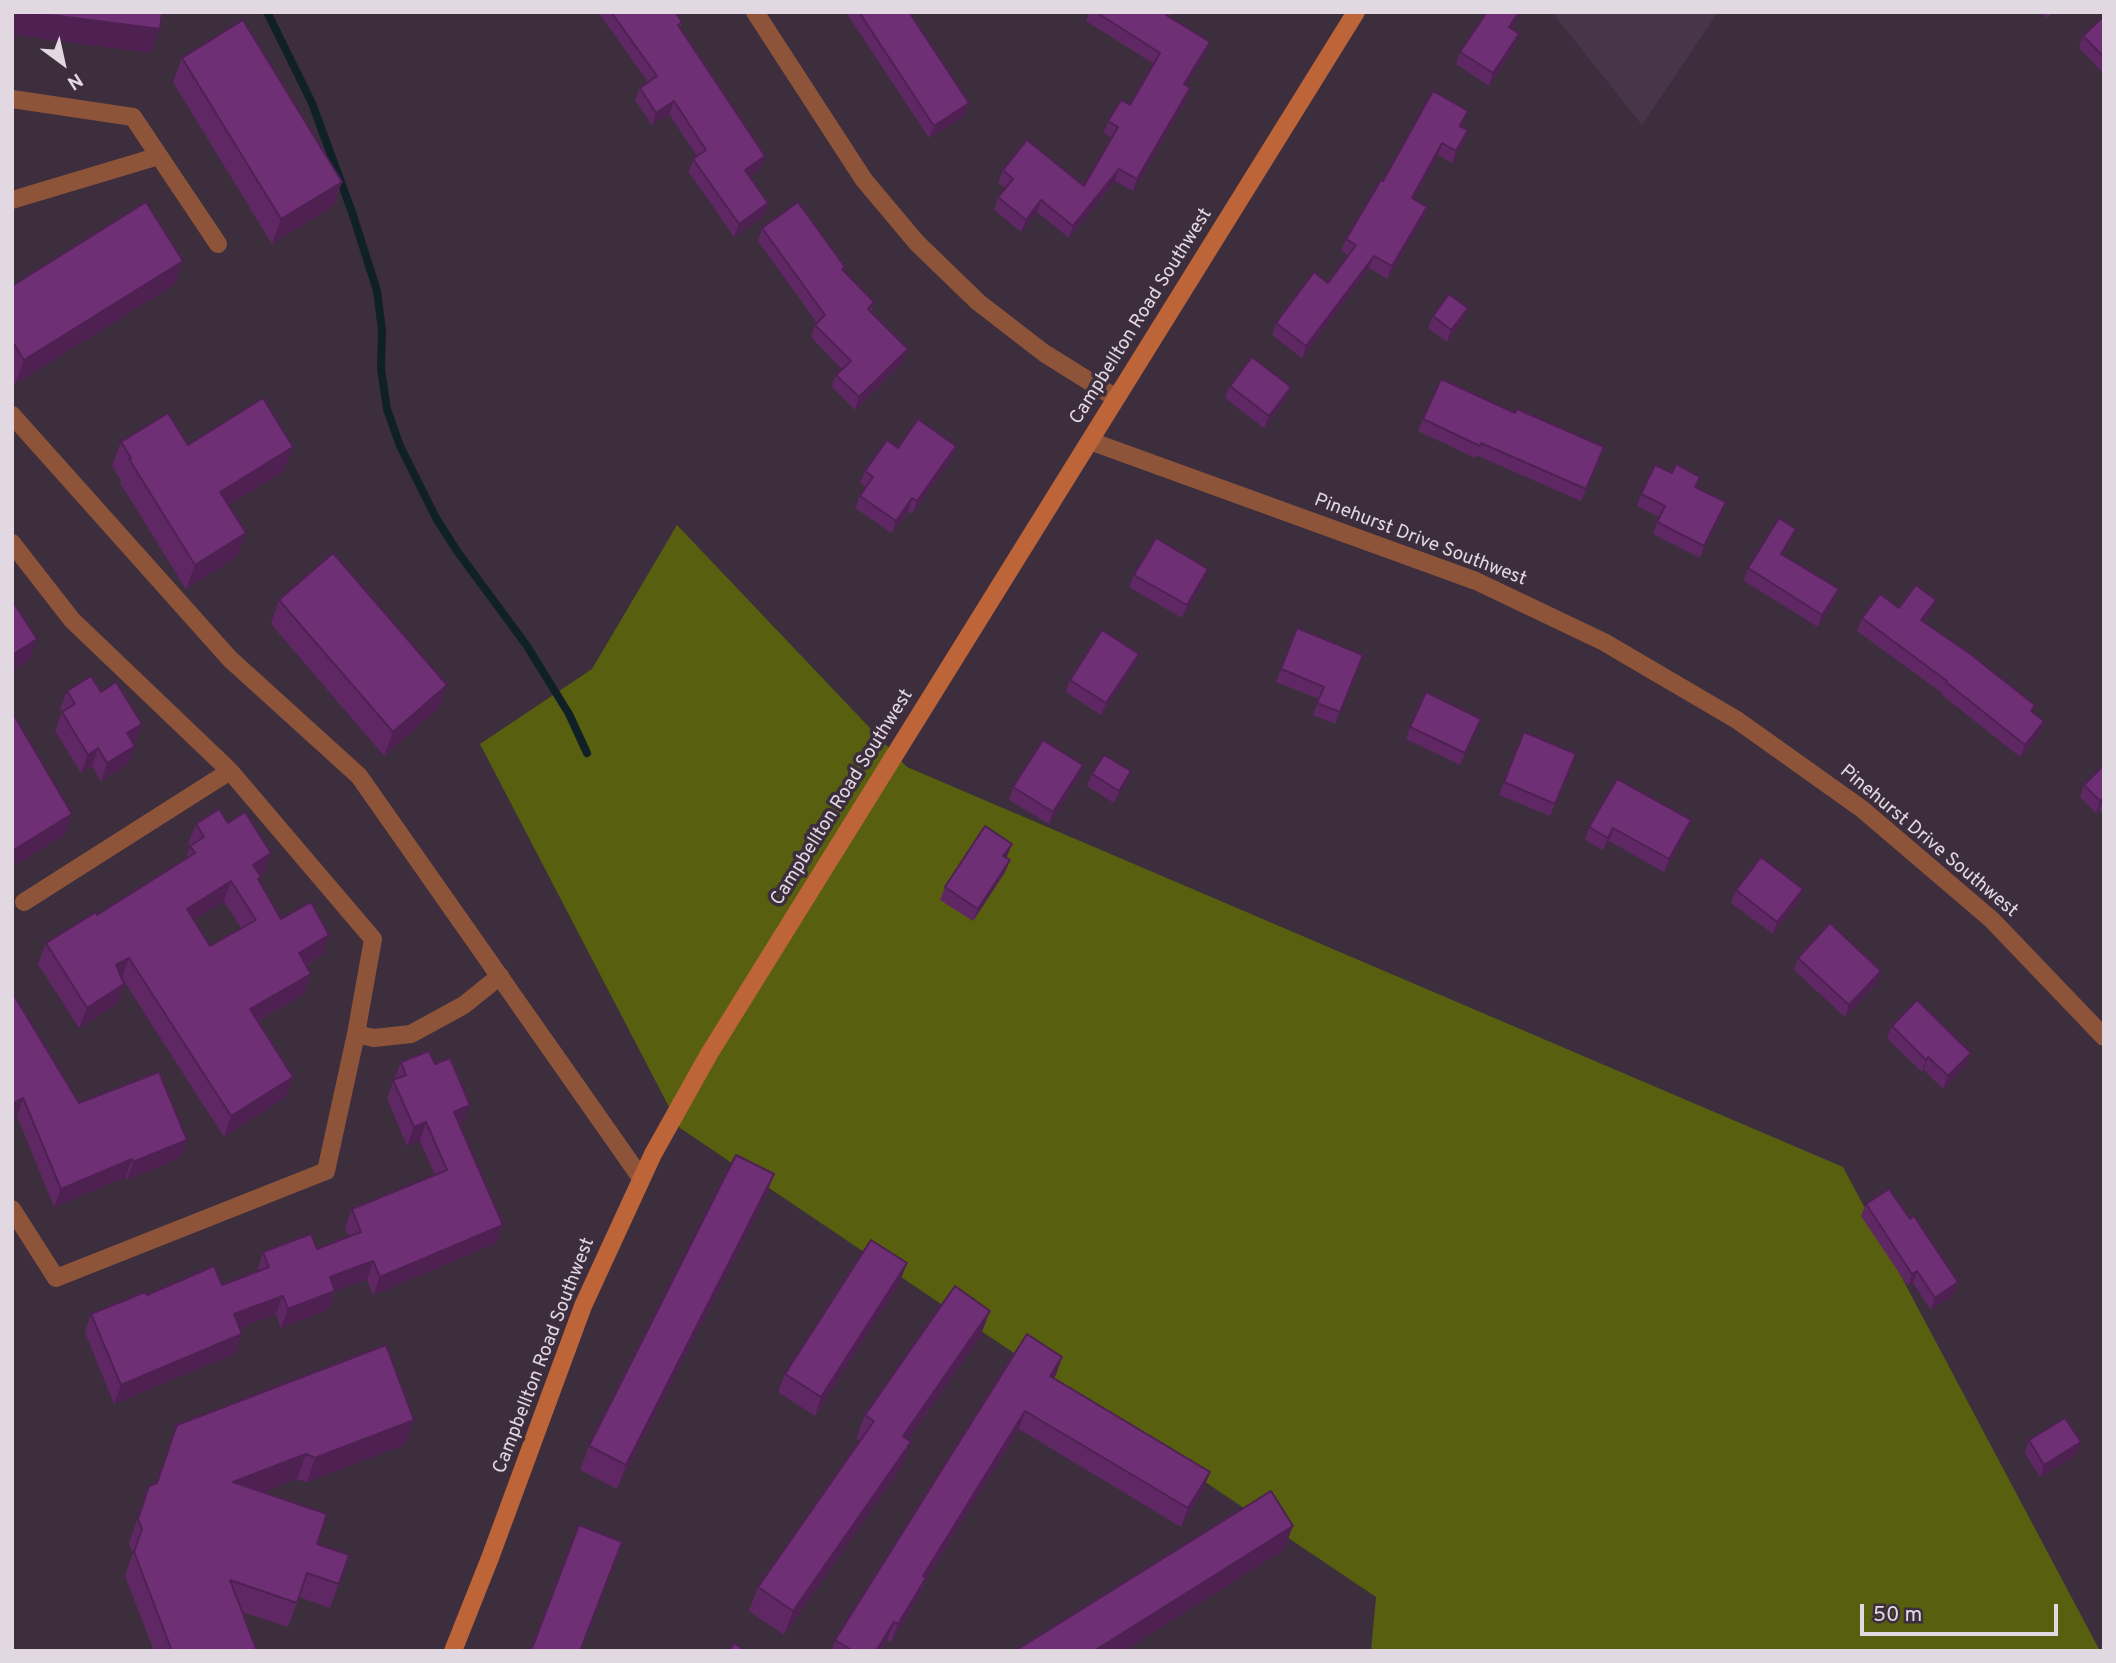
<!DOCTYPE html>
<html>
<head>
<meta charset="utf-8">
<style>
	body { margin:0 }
	#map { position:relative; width:2116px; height:1663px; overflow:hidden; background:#3d2e3e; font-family:Overpass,sans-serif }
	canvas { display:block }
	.frame { position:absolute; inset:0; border:14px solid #e1d8e2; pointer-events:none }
	.north { position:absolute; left:28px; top:28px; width:70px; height:70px; -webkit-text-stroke:5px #3d2e3e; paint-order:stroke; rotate:147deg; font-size:19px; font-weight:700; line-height:28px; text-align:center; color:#e1d8e2 }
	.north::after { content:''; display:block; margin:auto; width:24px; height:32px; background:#e1d8e2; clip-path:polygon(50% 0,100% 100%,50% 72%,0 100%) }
	.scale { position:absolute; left:1860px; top:1604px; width:198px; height:32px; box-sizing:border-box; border:4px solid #e1d8e2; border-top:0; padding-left:9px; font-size:21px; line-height:24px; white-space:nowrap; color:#e1d8e2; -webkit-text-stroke:5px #3d2e3e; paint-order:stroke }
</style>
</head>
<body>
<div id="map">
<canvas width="2116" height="1663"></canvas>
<div class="frame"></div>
<div class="north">N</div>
<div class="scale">50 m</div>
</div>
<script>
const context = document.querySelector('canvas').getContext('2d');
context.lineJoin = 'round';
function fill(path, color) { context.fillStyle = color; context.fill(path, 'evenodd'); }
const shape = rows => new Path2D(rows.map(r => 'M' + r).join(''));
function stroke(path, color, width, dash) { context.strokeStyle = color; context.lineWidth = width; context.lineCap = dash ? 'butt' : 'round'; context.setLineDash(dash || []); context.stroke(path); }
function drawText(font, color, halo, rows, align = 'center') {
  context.font = font + ' Overpass,sans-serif'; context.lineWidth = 7; context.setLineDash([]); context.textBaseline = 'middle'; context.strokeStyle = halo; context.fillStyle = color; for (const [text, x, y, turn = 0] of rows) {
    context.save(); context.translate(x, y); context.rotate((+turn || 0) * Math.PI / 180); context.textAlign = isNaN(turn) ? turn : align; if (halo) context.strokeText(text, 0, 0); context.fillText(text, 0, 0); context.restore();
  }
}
const built = shape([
	[1552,12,1718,12,1642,125]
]);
const green = shape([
	[677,525,907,767,1843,1167,2100,1651,1371,1651,1376,1597,680,1128,480,744,592,669]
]);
const stream = shape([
	[267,12,312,103,353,215,377,291,382,330,381,369,387,409,400,446,436,518,457,551,527,646,569,714,587,753]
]);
const minor = shape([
	[755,12,864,180,917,243,978,302,1044,353,1116,398],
	[12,99,133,117,218,244],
	[12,200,159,156],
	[12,415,230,659,359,776,641,1178],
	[1090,441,1476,581,1604,642,1737,720,1862,809,1992,920,2104,1037],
	[12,543,72,620,230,771,373,939,356,1034,326,1171,56,1278,12,1209],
	[24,902,230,771],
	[356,1034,374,1038,411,1034,464,1005,500,976]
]);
const secondary = shape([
	[453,1651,490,1558,583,1306,653,1154,709,1054,1356,12]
]);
const wall = shape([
	[598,12,675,12,682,22,680,28,761,168,749,176,768,203,764,216,734,237,689,172,693,159,697,156,669,114,652,125,635,100,640,88,648,82],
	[846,12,909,12,969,103,964,116,929,138],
	[1090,12,1172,12,1169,17,1205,54,1186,85,1186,100,1133,191,1115,181,1069,238,1037,212,1021,232,994,210,998,197,1006,188,998,183,1003,170,1084,186,1112,138,1104,133,1108,121,1130,105,1154,64,1086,21],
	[1487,12,1520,12,1516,22,1512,29,1515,46,1489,86,1456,64,1460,52],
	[2042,12,2053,12,2047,18],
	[2104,16,2104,74,2079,48,2083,36],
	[182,58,342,182,333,206,272,244,173,82],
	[1464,123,1462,127,1468,130,1463,143,1452,163,1438,155,1413,199,1427,207,1423,219,1387,279,1369,268,1302,358,1272,335,1276,323,1328,283,1348,255,1341,251,1346,239,1383,181],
	[762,228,845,267,843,271,874,302,871,312,904,361,855,410,832,387,836,375,842,369,811,337,815,325,817,323,758,241],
	[174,285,15,384,12,379,12,286],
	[1433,316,1463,321,1447,342,1428,328],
	[1230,386,1291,387,1286,399,1264,428,1225,398],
	[1423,419,1600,460,1581,501,1476,455,1475,458,1418,431],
	[121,442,188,445,284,471,228,505,237,557,186,589,120,483,121,480,112,466],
	[956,446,952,458,912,514,908,511,892,533,855,508,860,496,866,487,860,483,865,471,898,448],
	[1672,473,1700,477,1696,488,1721,515,1700,558,1653,534,1659,517,1637,506,1641,494],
	[1796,529,1791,541,1783,555,1834,602,1818,627,1744,581,1748,568],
	[1134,575,1204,582,1182,618,1129,587],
	[279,600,447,685,438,709,384,756,271,624],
	[1899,608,1931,612,1924,622,2033,712,2040,733,2020,757,1942,695,1942,693,1857,631,1862,618],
	[1297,628,1359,667,1335,724,1313,715,1319,699,1276,682],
	[1139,654,1134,666,1101,715,1066,692,1070,680],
	[67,691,101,692,142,724,135,742,133,743,135,746,128,764,101,781,92,766,81,773,55,731,62,712,60,709],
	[1410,727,1477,731,1460,765,1406,739],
	[1576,754,1550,816,1499,795,1504,782],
	[2104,765,2104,814,2099,810,2096,813,2080,797,2084,785],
	[1131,771,1126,783,1114,803,1087,786,1092,774],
	[1079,777,1049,824,1009,800,1013,787],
	[228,823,271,853,264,873,260,876,260,881,281,919,322,955,306,965,311,974,304,994,258,1021,286,1097,224,1137,122,978,117,1004,79,1028,38,964,46,943,97,915,186,858,190,847,188,844,196,824],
	[224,901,241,928,210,946,194,920],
	[1589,827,1686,833,1664,872,1609,841,1603,850,1585,840],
	[1012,844,1006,858,1010,860,1005,872,973,921,940,900,945,887],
	[1736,890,1799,901,1773,934,1731,903],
	[1798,958,1877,983,1845,1017,1794,970],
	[12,992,79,1103,180,1158,127,1180,126,1177,54,1207,17,1116],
	[1892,1026,1971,1053,1966,1065,1943,1089,1924,1070,1922,1072,1887,1038],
	[401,1062,435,1064,463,1123,459,1125,503,1225,496,1243,373,1295,367,1280,335,1291,329,1309,281,1328,276,1314,240,1328,236,1353,114,1404,85,1332,91,1314,147,1295,222,1285,257,1272,263,1252,317,1249,349,1237,345,1227,352,1209,435,1175,420,1141,407,1146,387,1098],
	[774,1174,765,1198,617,1489,580,1470,589,1446],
	[1866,1204,1910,1219,1958,1282,1954,1294,1931,1310,1913,1283,1908,1286,1861,1216],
	[900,1282,815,1416,778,1392,785,1374],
	[981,1335,908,1440,902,1466,784,1635,749,1611,758,1587,860,1441,856,1439,865,1415],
	[1062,1357,1054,1378,1210,1472,1203,1490,1181,1527,1019,1429,925,1581,919,1596,891,1642,887,1640,880,1651,832,1651,835,1640],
	[414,1420,406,1444,307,1482,297,1479,262,1492,317,1544,349,1555,330,1608,299,1597,288,1627,242,1612,257,1651,154,1651,125,1576,133,1553,129,1543,149,1486],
	[2029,1440,2076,1455,2040,1477,2025,1453]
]);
const shadedWall = shape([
	[12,12,28,12,160,29,151,53,12,35],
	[1519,12,1516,22,1504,39,1509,27],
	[1519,34,1515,46,1489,86,1493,73],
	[1210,42,1205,54,1180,96,1184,84],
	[1190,88,1186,100,1133,191,1137,179],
	[674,101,669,114,652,125,656,113],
	[969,103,964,116,929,138,934,126],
	[1468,130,1463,143,1452,163,1456,151],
	[1442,143,1438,155,1407,210,1412,198],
	[765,156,761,168,740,183,745,170],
	[1119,169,1115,181,1069,238,1073,226],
	[342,182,333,206,272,244,281,219],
	[1041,200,1037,212,1021,232,1026,220],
	[768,203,764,216,734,237,739,224],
	[1427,207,1423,219,1387,279,1392,266],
	[1374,256,1369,268,1302,358,1306,346],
	[183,261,174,285,15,384,24,360],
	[1468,308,1463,321,1447,342,1451,330],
	[908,349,904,361,855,410,859,397],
	[1291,387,1286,399,1264,428,1269,416],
	[956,446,952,458,912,514,917,501],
	[293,447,284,471,211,516,220,492],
	[912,498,908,511,892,533,896,521],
	[1726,502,1721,515,1700,558,1704,546],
	[1796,529,1791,541,1776,566,1781,554],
	[246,533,237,557,186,589,195,565],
	[1208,569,1204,582,1182,618,1187,605],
	[1839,589,1834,602,1818,627,1822,615],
	[1936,600,1931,612,1916,632,1921,620],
	[37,639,30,660,12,671,12,655],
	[1139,654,1134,666,1101,715,1106,703],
	[447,685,438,709,384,756,393,732],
	[1481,719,1477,731,1460,765,1465,753],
	[2044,721,2040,733,2020,757,2025,745],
	[142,724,135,742,120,751,127,733],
	[135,746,128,764,101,781,107,763],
	[98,748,92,766,81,773,88,755],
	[1083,765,1079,777,1049,824,1053,812],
	[1131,771,1126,783,1114,803,1119,791],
	[2104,798,2099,810,2096,813,2100,801],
	[72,814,65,835,12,867,12,851],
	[1691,820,1686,833,1664,872,1669,859],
	[1613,828,1609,841,1603,850,1608,838],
	[1012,844,1007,856,999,868,1003,856],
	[271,853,264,873,246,885,253,865],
	[1010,860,1005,872,973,921,978,909],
	[231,881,224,901,180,929,187,909],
	[1803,889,1799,901,1773,934,1777,922],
	[329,935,322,955,291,973,299,953],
	[129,958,122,978,116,965],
	[1881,971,1877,983,1845,1017,1849,1005],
	[311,974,304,994,243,1029,250,1009],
	[124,984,117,1004,79,1028,87,1008],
	[1971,1053,1966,1065,1943,1089,1948,1076],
	[1928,1057,1924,1070,1922,1072,1926,1060],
	[293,1077,286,1097,224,1137,231,1116],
	[23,1098,17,1116,12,1119,12,1104],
	[470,1105,463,1123,447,1130,454,1112],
	[426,1122,420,1141,407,1146,414,1127],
	[187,1140,180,1158,127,1180,133,1162],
	[132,1159,126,1177,54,1207,61,1189],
	[774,1174,765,1198,617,1489,626,1465],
	[503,1225,496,1243,373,1295,380,1277],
	[373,1261,367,1280,335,1291,329,1309,281,1328,288,1309,330,1277],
	[907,1263,900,1282,815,1416,821,1397],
	[1917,1271,1913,1283,1908,1286,1912,1274],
	[1958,1282,1954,1294,1931,1310,1935,1298],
	[283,1296,276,1314,227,1333,234,1314],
	[990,1311,981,1335,894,1460,903,1436],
	[242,1334,236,1353,114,1404,121,1385],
	[1062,1357,1056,1375,1043,1394,1050,1376],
	[1025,1411,1019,1429,925,1581,919,1596,891,1642,898,1624,923,1576],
	[414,1420,406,1444,307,1482,315,1458],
	[911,1442,902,1466,784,1635,793,1611],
	[2081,1442,2076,1455,2040,1477,2044,1465],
	[306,1454,297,1479,225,1507,233,1482],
	[1210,1472,1203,1490,1181,1527,1188,1508],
	[1293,1526,1284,1550,1124,1651,1094,1651],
	[894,1622,887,1640,880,1651,876,1651]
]);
const building = shape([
	[28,12,162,12,160,29,28,12],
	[611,12,675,12,682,22,678,25,765,156,745,170,768,203,739,224,693,159,706,150,674,101,656,113,640,88,657,76,611,12],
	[859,12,909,12,969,103,934,126,859,12],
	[1096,12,1168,12,1166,15,1210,42,1184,84,1190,88,1137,179,1119,169,1073,226,1041,200,1026,220,998,197,1013,179,1003,170,1027,140,1084,186,1118,127,1108,121,1121,100,1130,105,1160,53,1096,12],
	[1487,12,1519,12,1509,27,1519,34,1493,73,1460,52,1487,12],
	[2104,16,2104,57,2083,36,2104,16],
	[243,20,342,182,281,219,182,58,243,20],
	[1433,91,1468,111,1460,126,1468,130,1456,151,1442,143,1412,198,1427,207,1392,266,1374,256,1306,346,1276,323,1314,272,1328,283,1356,245,1346,239,1381,180,1383,181,1433,91],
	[146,202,183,261,24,360,12,341,12,286,146,202],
	[798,202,845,267,842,269,874,302,868,309,908,349,859,397,836,375,851,361,815,325,825,315,762,228,798,202],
	[1449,294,1468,308,1451,330,1433,316,1449,294],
	[1252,357,1291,387,1269,416,1230,386,1252,357],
	[1441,379,1515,413,1517,409,1604,447,1586,489,1481,443,1480,446,1423,419,1441,379],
	[263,398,293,447,220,492,246,533,195,565,129,459,131,458,121,442,168,413,188,445,263,398],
	[918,419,956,446,917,501,912,498,896,521,860,496,873,477,865,471,887,440,898,448,918,419],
	[1676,464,1700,477,1695,487,1726,502,1704,546,1657,522,1665,506,1641,494,1655,465,1672,473,1676,464],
	[1779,518,1796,529,1781,554,1839,589,1822,615,1748,568,1779,518],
	[1156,538,1208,569,1187,605,1134,575,1156,538],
	[333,553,447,685,393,732,279,600,333,553],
	[1916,585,1936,600,1921,620,1969,653,2035,705,2031,711,2044,721,2025,745,1946,682,1947,681,1862,618,1880,594,1899,608,1916,585],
	[12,600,37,639,12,655,12,600],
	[1297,628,1363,655,1340,712,1317,703,1324,687,1281,669,1297,628],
	[1102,630,1139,654,1106,703,1070,680,1102,630],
	[91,676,101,692,116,682,142,724,127,733,135,746,107,763,98,748,88,755,62,712,75,704,67,691,91,676],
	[1426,692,1481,719,1465,753,1410,727,1426,692],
	[12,712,72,814,12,851,12,712],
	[1524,732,1576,754,1555,804,1504,782,1524,732],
	[1043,740,1083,765,1053,812,1013,787,1043,740],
	[1104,755,1131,771,1119,791,1092,774,1104,755],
	[2104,765,2104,797,2100,801,2084,785,2104,765],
	[1617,779,1691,820,1669,859,1613,828,1608,838,1589,827,1617,779],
	[219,809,228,823,245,812,271,853,253,865,261,877,258,879,281,919,311,902,329,935,299,953,311,974,250,1009,293,1077,231,1116,129,958,116,965,124,984,87,1008,46,943,96,912,97,915,195,853,190,846,204,837,196,824,219,809],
	[231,881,256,920,210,946,187,909,231,881],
	[985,826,1012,844,1003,856,1010,860,978,909,945,887,985,826],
	[1761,857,1803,889,1777,922,1736,890,1761,857],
	[1830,923,1881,971,1849,1005,1798,958,1830,923],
	[12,992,79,1103,159,1072,187,1140,133,1162,132,1159,61,1189,23,1098,12,1104,12,992],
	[1917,1000,1971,1053,1948,1076,1928,1057,1926,1060,1892,1026,1917,1000],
	[429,1051,435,1064,450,1058,470,1105,454,1112,503,1225,380,1277,373,1261,330,1277,335,1291,288,1309,283,1296,234,1314,242,1334,121,1385,91,1314,145,1292,147,1295,214,1266,222,1285,269,1267,263,1252,311,1234,317,1249,361,1232,352,1209,447,1170,426,1122,414,1127,393,1080,406,1075,401,1062,429,1051],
	[736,1155,774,1174,626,1465,589,1446,736,1155],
	[1889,1189,1910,1219,1914,1216,1958,1282,1935,1298,1917,1271,1912,1274,1866,1204,1889,1189],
	[871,1240,907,1263,821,1397,785,1374,871,1240],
	[955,1286,990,1311,903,1436,911,1442,793,1611,758,1587,874,1421,865,1415,955,1286],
	[1027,1334,1062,1357,1050,1376,1210,1472,1188,1508,1025,1411,923,1576,926,1578,898,1624,894,1622,876,1651,853,1651,835,1640,1027,1334],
	[386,1345,414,1420,315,1458,306,1454,233,1482,327,1514,317,1544,349,1555,339,1584,307,1573,297,1603,230,1580,257,1651,172,1651,134,1552,142,1529,138,1519,149,1486,157,1483,177,1425,386,1345],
	[2065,1418,2081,1442,2044,1465,2029,1440,2065,1418],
	[1271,1491,1293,1526,1094,1651,1015,1651,1271,1491],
	[579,1525,622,1542,580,1651,531,1651,579,1525],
	[734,1643,746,1651,729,1651,734,1643]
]);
const streetNames = [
	["Campbellton Road Southwest",1142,317,-58],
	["Pinehurst Drive Southwest",1420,541,21],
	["Campbellton Road Southwest",843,798,-58],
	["Pinehurst Drive Southwest",1928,842,40],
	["Campbellton Road Southwest",545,1356,-69]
];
fill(built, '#49354a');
fill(green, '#585f0e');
stroke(stream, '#0f2026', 8);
stroke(minor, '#8d543a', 18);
stroke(secondary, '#bd6438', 18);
fill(wall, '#5f2865');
fill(shadedWall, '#4e2152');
fill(building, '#6f2f75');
stroke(building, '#4e2152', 2);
drawText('19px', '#e1d8e2', '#3d2e3e', streetNames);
</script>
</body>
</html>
